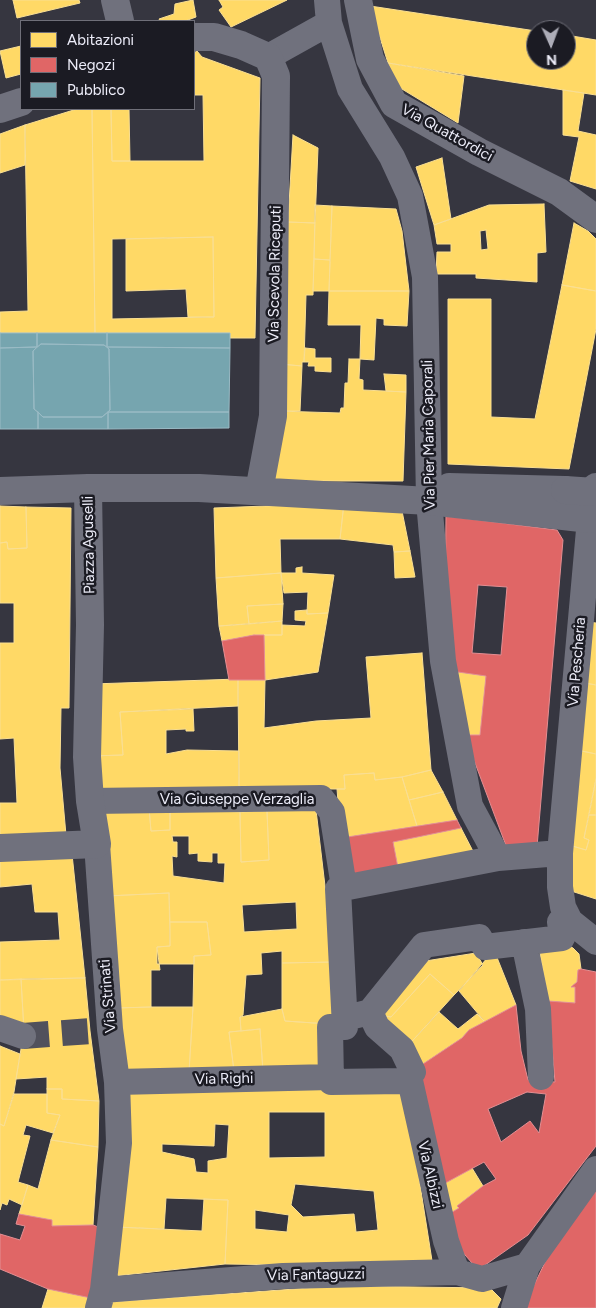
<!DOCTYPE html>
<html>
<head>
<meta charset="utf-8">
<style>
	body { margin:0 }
	#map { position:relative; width:596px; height:1308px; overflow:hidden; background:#363640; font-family:Figtree,sans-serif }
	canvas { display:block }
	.legend { position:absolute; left:20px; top:20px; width:175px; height:90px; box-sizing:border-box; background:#1b1b23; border:1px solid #6f6f79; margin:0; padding:6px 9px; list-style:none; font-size:15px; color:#ededf9 }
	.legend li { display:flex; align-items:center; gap:10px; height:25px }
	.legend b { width:25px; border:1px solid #6f6f79 }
	.north { position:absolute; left:526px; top:20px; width:50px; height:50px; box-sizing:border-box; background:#1b1b23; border:1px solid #6f6f79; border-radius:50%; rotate:178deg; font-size:14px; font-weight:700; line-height:20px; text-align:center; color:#ededf9 }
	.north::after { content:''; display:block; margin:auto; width:18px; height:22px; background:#adadb8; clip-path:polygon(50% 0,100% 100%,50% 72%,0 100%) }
</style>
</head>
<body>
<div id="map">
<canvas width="596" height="1308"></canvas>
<ul class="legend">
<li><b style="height:14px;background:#ffd966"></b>Abitazioni</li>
<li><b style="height:14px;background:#e06666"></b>Negozi</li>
<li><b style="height:14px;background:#76a5af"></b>Pubblico</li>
</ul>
<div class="north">N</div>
</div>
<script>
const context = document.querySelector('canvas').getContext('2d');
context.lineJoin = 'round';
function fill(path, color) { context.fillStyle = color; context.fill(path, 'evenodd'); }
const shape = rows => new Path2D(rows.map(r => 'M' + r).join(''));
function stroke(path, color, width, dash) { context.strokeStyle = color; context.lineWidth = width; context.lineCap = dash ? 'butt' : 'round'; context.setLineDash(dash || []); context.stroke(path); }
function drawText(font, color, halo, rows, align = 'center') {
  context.font = font + ' Figtree,sans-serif'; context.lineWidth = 5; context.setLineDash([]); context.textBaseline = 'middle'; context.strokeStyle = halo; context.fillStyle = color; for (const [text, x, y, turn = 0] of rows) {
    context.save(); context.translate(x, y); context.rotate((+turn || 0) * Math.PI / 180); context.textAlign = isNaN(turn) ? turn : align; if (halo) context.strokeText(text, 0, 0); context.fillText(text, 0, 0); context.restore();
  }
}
const homes = shape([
	[13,0,79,0,80,3,17,18,13,0],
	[193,0,196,17,185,21,160,21,159,19,174,14,175,4,193,0],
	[219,0,287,0,231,27,219,10,223,7,219,0],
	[370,6,536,31,536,60,566,60,566,35,596,40,596,95,388,63,370,6],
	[21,46,21,74,6,78,0,51,21,46],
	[197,51,202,57,260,78,255,338,230,338,230,333,95,333,92,109,111,109,112,161,204,161,203,95,194,95,194,53,197,51],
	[213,237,214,317,112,319,112,239,213,237],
	[388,63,464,76,458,123,397,86,388,63],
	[563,90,584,93,578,131,596,135,596,189,570,181,579,137,563,135,563,90],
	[77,109,92,109,95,333,0,333,0,312,28,311,25,125,77,109],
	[111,109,129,109,130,161,112,161,111,109],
	[25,125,25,165,0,173,0,134,25,125],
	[293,135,318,148,315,223,288,222,293,135],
	[442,158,451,219,434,225,416,167,442,158],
	[544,204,546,252,537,253,537,282,476,278,476,274,436,274,437,252,451,252,451,244,437,244,434,225,489,205,544,204],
	[486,230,488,249,481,250,480,231,486,230],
	[315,205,332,206,330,260,314,259,315,205],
	[332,206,396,209,402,231,409,291,329,291,332,206],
	[288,222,315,223,313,295,306,295,304,362,302,362,302,366,280,364,288,222],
	[574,223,588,231,596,239,596,291,562,285,574,223],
	[213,237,214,317,188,317,186,289,126,291,126,239,213,237],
	[314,259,330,260,329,291,313,291,314,259],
	[562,285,596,291,596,329,569,469,448,464,448,299,491,299,491,417,535,419,562,285],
	[329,291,409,291,407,326,384,325,384,319,376,318,374,360,360,359,361,325,328,325,329,291],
	[305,348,315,349,315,358,331,358,331,372,315,371,315,366,308,366,309,362,304,362,305,348],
	[349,359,360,359,359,379,363,380,363,390,406,392,403,481,273,481,277,411,340,413,341,408,344,408,345,383,348,383,349,359],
	[280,364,302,366,300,411,277,411,280,364],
	[384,374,406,375,406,392,386,391,384,374],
	[344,503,340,539,280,539,281,573,216,578,214,508,344,503],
	[344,503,402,511,410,551,394,552,393,545,340,539,344,503],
	[0,506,26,507,27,548,8,549,7,542,0,543,0,506],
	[26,507,71,508,69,708,61,708,60,768,66,835,0,839,0,803,17,803,14,738,0,739,0,643,14,643,14,603,0,603,0,543,7,542,8,549,27,548,26,507],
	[410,551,415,577,395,578,394,552,410,551],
	[302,567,302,573,334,575,328,613,307,614,308,592,284,593,281,573,296,573,296,568,302,567],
	[281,573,283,604,247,606,249,624,219,626,216,578,281,573],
	[283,604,282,621,249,624,247,606,283,604],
	[307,610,307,614,328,613,318,672,265,680,264,635,282,635,282,625,305,626,306,621,295,620,295,611,307,610],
	[282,621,282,635,254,635,222,641,219,626,282,621],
	[588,622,596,623,596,685,585,683,588,622],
	[422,653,431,770,402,777,375,780,374,773,344,775,345,789,239,789,238,679,265,680,264,728,316,721,371,718,366,657,422,653],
	[451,671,486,676,480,735,467,735,451,671],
	[238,679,238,706,120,712,123,755,90,756,92,684,238,679],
	[585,683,596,685,596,754,577,750,585,683],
	[193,709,194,731,186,731,186,729,166,730,166,754,187,750,239,751,239,789,89,789,90,756,123,755,120,712,193,709],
	[577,750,596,754,596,779,584,838,589,840,586,850,569,845,577,750],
	[431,770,443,792,409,800,402,777,431,770],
	[374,773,375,780,402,777,417,826,341,838,337,789,345,789,344,775,374,773],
	[596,779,596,815,589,815,596,779],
	[443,792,457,820,417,826,409,800,443,792],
	[100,807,149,808,151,831,170,830,170,809,240,812,241,862,269,860,267,811,316,810,334,962,282,963,282,951,261,953,262,974,246,975,243,1015,240,1017,241,1031,229,1032,234,1071,189,1072,193,1007,194,956,211,955,207,922,170,922,169,893,107,896,100,807],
	[172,836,189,836,189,854,198,853,198,861,212,862,212,853,218,853,218,863,225,863,224,883,173,876,172,856,177,857,177,842,173,842,172,836],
	[296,902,297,929,244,932,242,905,296,902],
	[149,808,170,809,170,830,151,831,149,808],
	[267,811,269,860,241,862,240,812,267,811],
	[589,815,596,815,596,899,565,889,569,845,586,850,589,840,584,838,589,815],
	[461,828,476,857,399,873,393,842,461,828],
	[72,854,85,978,0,980,0,942,60,940,58,912,35,912,32,884,0,887,0,856,72,854],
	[169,893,170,946,157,947,160,970,151,970,151,1007,116,1008,107,896,169,893],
	[170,922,207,922,211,955,194,956,194,964,157,964,157,947,170,946,170,922],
	[538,941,561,942,573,948,579,954,581,969,578,970,577,982,571,987,575,987,575,1003,548,1001,538,941],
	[494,950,516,1005,485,1022,459,991,494,950],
	[476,953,483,965,454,995,430,974,391,1017,373,1014,419,962,476,953],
	[334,962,342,1025,285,1021,282,1009,282,963,334,962],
	[430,974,454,995,404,1050,373,1014,391,1017,430,974],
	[85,978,90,1031,99,1101,62,1099,62,1089,47,1089,47,1077,16,1079,24,1031,21,979,85,978],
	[21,979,24,1031,0,1024,0,980,21,979],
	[151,1007,193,1007,189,1072,121,1072,116,1008,151,1007],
	[282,1009,285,1021,329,1024,328,1071,263,1071,260,1029,241,1031,240,1017,282,1009],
	[439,1012,458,1029,477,1014,485,1022,469,1030,462,1038,414,1070,404,1050,439,1012],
	[260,1029,263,1071,234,1071,229,1032,260,1029],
	[0,1046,20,1054,14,1092,4,1126,0,1124,0,1046],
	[404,1083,433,1267,225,1264,228,1200,166,1198,164,1229,116,1227,126,1086,404,1083],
	[269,1112,325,1112,325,1157,269,1158,269,1112],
	[215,1124,229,1125,227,1158,208,1161,208,1173,196,1172,194,1159,162,1152,162,1144,214,1146,215,1124],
	[295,1184,374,1191,378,1230,356,1232,354,1214,303,1217,291,1205,295,1184],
	[255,1210,289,1215,287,1232,255,1229,255,1210],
	[47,1089,62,1089,62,1099,99,1101,98,1147,51,1140,60,1115,47,1113,47,1089],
	[14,1094,47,1094,47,1113,60,1115,53,1133,26,1125,23,1135,30,1136,18,1182,28,1185,22,1205,9,1199,7,1205,2,1203,0,1210,0,1124,4,1126,14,1094],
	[51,1140,98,1147,93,1225,52,1226,52,1220,19,1214,28,1185,38,1189,51,1140],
	[472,1168,483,1186,457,1206,459,1208,444,1217,438,1187,472,1168],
	[204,1199,228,1200,225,1264,115,1276,116,1227,202,1231,204,1199],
	[338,1286,490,1288,501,1299,497,1308,109,1308,110,1302,338,1286],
	[48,1289,91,1298,89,1308,42,1308,48,1289]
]);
const shops = shape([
	[446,516,557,530,563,540,537,847,508,851,472,755,467,735,480,735,486,676,451,671,445,624,446,516],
	[478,585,507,587,501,655,472,653,478,585],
	[254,635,264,635,265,680,229,680,222,641,254,635],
	[457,820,461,828,393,842,399,873,344,881,341,838,457,820],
	[581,969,596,972,596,1146,528,1235,478,1270,447,1234,444,1217,459,1208,457,1206,483,1186,496,1179,484,1162,438,1187,414,1070,462,1038,469,1030,516,1005,521,1051,528,1080,555,1082,548,1001,575,1003,575,987,571,987,577,982,578,970,581,969],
	[527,1092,546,1094,539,1133,530,1121,501,1142,488,1109,527,1092],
	[596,1177,596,1308,523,1308,549,1254,596,1177],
	[19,1214,52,1220,52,1226,93,1225,101,1228,91,1298,48,1289,0,1269,0,1234,20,1240,25,1226,16,1224,19,1214]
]);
const public = shape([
	[0,333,37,333,37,347,0,348,0,333],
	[37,333,107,333,107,347,104,345,41,344,37,347,37,333],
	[107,333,230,333,230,348,107,347,107,333],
	[41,344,104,345,109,349,110,410,102,417,43,417,34,409,33,351,41,344],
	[37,347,33,351,34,409,38,412,38,429,0,429,0,348,37,347],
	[107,347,230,348,229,412,108,412,110,410,109,349,107,347],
	[38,412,43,417,102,417,108,412,108,429,38,429,38,412],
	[108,412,229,412,229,428,108,429,108,412]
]);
const pedestrianTunnel = shape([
	[23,1036,90,1031]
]);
const pedestrian = shape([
	[327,0,329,23,350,89,392,157,410,196,425,277,429,501,443,661,470,806,498,858],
	[268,57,329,23],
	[590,519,560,853,560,887,563,907,570,921,596,942],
	[90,801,321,798,332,812,344,887],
	[97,844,110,1029,117,1082,119,1143,103,1290,98,1308],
	[524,942,538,1009,541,1077],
	[370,1012,377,1027,402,1049,413,1072,403,1081,331,1082,330,1027,345,1027,338,889,498,858,560,853],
	[354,1016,370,1012,424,945,479,937,485,947,562,938,560,922,570,921],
	[0,1028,23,1036],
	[409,1076,446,1241,457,1272],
	[117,1082,331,1077],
	[103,1290,283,1276,457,1272,482,1279,527,1266],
	[514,1308,527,1266,596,1169]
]);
const minor = shape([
	[115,0,120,21],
	[358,0,370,59,394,104,479,152,559,192,596,219],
	[194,37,214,37,241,45,268,57,276,76,273,416,259,491],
	[0,109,21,102],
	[449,487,565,490],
	[0,491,88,488,199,488,429,501,590,519,596,487],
	[0,848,97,844,90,801,87,757,90,625,88,488]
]);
const minorBridge = shape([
	[565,490,596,492]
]);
const streetNames = [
	["Via Quattordici",447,133,29],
	["Via Scevola Riceputi",275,274,-89],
	["Via Pier Maria Caporali",429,435,-91],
	["Piazza Aguselli",89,545,-91],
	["Via Pescheria",577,662,-85],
	["Via Giuseppe Verzaglia",237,800],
	["Via Strinati",108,996,-95],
	["Via Righi",224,1079,-1],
	["Via Albizzi",430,1175,77],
	["Via Fantaguzzi",316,1275,-1]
];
fill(homes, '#ffd966');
stroke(homes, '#fadf92', 1);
fill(shops, '#e06666');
stroke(shops, '#e48e92', 1);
fill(public, '#76a5af');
stroke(public, '#9abbc5', 1);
stroke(pedestrianTunnel, '#51515c', 26, [26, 13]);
stroke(pedestrian, '#70717d', 26);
stroke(minor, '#70717d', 28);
stroke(minorBridge, '#70717d', 28);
drawText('15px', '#ededf9', '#1b1b23', streetNames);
</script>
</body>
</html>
